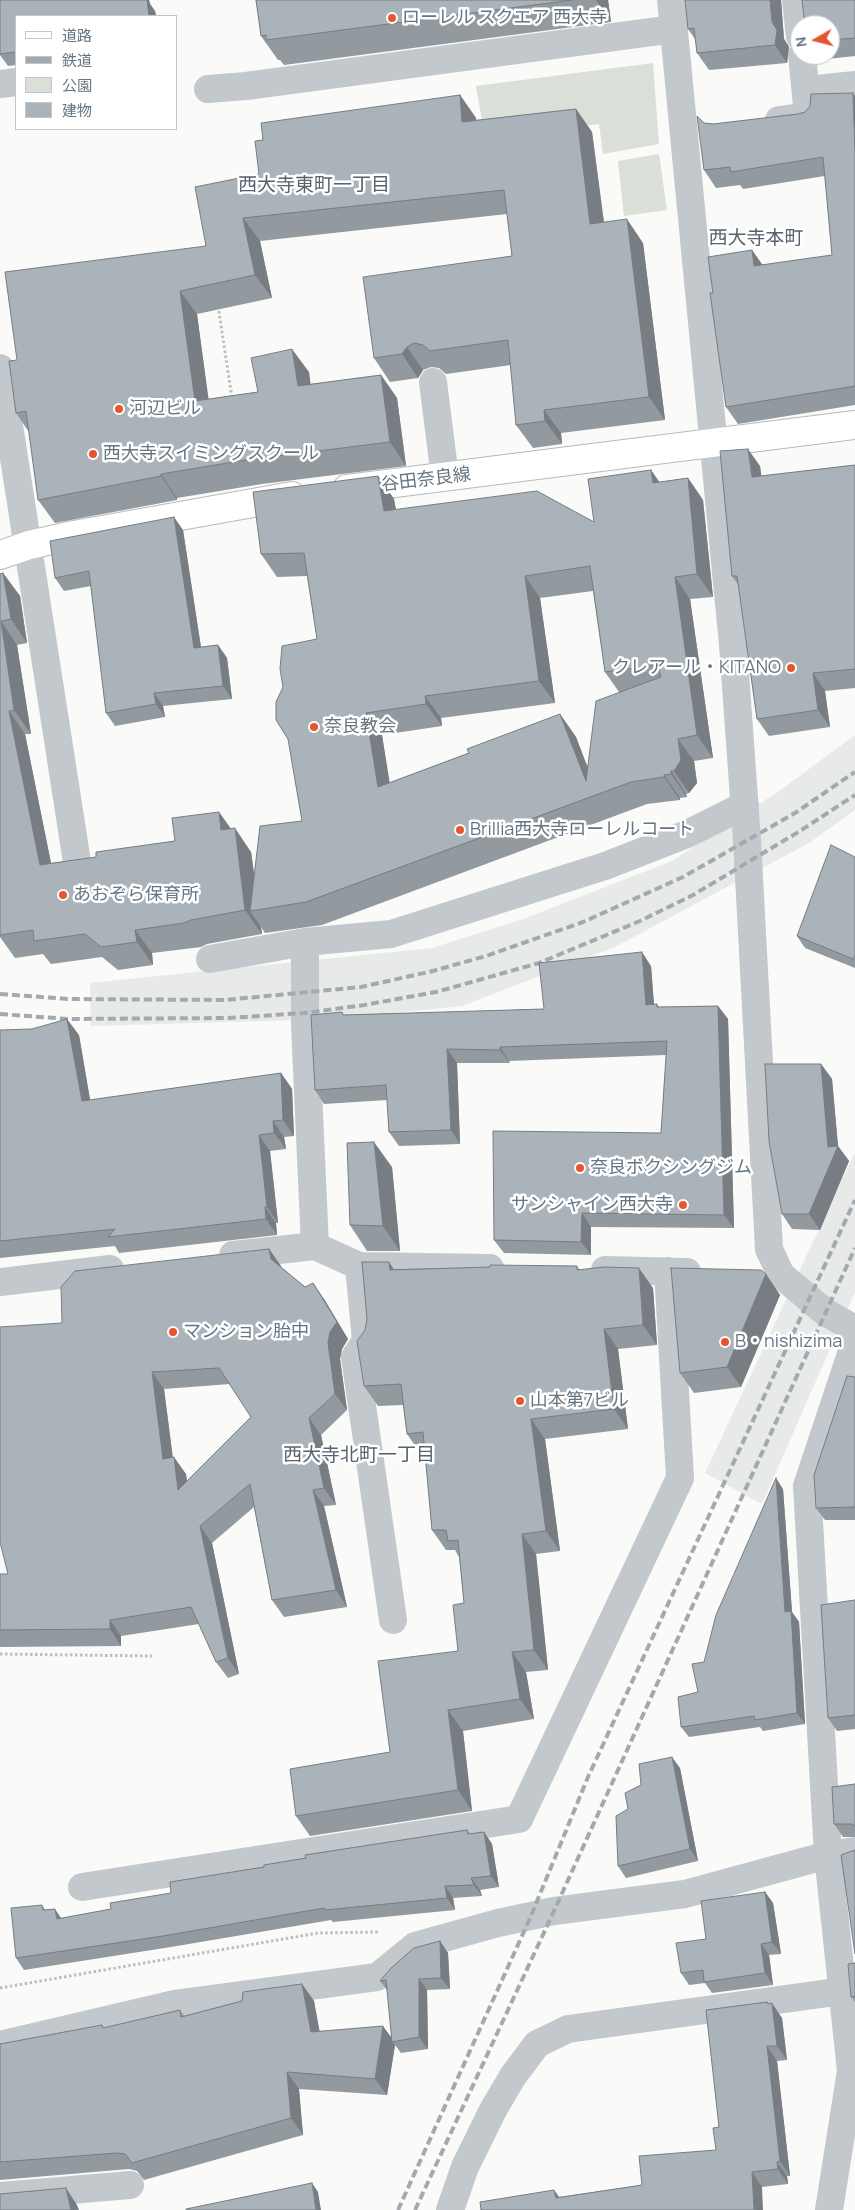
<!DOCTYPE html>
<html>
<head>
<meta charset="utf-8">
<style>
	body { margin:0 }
	#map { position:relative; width:855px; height:2210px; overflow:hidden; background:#fafaf8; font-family:Manrope,"Noto Sans JP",sans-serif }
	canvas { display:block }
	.legend { position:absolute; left:15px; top:15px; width:162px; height:115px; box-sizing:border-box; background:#fff; border:1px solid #c1c8cd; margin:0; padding:6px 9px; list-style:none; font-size:15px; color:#657683 }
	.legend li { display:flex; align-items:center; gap:10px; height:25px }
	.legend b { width:25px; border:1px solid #c1c8cd }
	.north { position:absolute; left:790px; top:15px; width:50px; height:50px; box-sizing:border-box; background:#fff; border:1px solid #c1c8cd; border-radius:50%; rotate:262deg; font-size:14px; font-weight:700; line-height:20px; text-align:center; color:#657683 }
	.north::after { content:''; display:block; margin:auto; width:18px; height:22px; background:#e4572e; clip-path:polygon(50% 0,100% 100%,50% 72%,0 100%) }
</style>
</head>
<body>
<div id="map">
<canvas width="855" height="2210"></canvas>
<ul class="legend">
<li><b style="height:6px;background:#fff"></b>道路</li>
<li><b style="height:6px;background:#a2aab0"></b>鉄道</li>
<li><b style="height:14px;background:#dadfd7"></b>公園</li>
<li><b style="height:14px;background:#aab3b9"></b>建物</li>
</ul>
<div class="north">N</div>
</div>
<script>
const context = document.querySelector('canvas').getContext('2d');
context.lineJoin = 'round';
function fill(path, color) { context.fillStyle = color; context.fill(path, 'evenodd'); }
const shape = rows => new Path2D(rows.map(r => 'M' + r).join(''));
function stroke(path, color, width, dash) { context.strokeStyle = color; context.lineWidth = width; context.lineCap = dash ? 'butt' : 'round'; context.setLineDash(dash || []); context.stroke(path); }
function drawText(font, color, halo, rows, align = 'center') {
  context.font = font + ' Manrope,"Noto Sans JP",sans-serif'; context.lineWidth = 5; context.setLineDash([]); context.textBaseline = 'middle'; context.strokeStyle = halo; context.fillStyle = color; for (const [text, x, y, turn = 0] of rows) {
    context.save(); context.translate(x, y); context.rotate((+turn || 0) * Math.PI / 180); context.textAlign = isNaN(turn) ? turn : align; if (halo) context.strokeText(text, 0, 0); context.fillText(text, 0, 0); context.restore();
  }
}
const built = shape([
	[855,735,855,810,809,843,615,947,462,1006,335,1019,91,1026,90,983,432,948,523,919,672,861,782,789],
	[855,1152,855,1292,762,1504,705,1473]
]);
const green = shape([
	[653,63,659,144,603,154,599,124,485,138,476,86],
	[659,154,667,210,624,216,618,161]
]);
const path = shape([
	[218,306,232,398],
	[0,1654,152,1656],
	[0,1988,318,1933,379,1932]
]);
const minor = shape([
	[671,0,733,645,747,840,769,1249,781,1275,825,1312,855,1329],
	[796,0,800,37],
	[0,84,16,82],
	[208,89,246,86,674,29],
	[806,90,855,85],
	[779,120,808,116,802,55],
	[0,368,77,862],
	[433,382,445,477],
	[305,942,305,1025,315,1246,359,1266,490,1268],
	[210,959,305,942,391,934,605,866,687,834,745,805],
	[233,1255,315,1246],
	[359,1266,366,1341,355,1357,393,1620],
	[605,1270,687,1272],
	[0,1282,110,1269],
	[82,1887,519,1819,680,1478,668,1271],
	[0,2045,175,2004,377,1977,415,1946,498,1923,554,1911,685,1894,828,1855,855,1851],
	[0,2196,130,2185],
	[450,2210,465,2167,493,2110,513,2076,537,2044,568,2029,843,1991],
	[829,2210,851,2071,828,1855,807,1486,855,1342]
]);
const major = shape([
	[347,489,855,425],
	[0,555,29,545,74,535,292,496]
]);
const rail = shape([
	[0,994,69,999,225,1000,361,987,433,971,486,956,583,922,683,877,795,813,855,772],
	[0,1014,68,1019,227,1018,305,1013,364,1005,436,992,539,963,640,921,693,895,800,831,855,795],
	[398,2210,531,1916,588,1777,855,1200],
	[415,2210,554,1911,855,1248]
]);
const wall = shape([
	[0,0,149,0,150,4,155,11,156,16,16,16,16,65,8,66,0,55],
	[256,0,608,0,611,22,284,65,280,60,278,60,261,36],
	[685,0,781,0,784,39,789,47,787,63,709,70,697,53,695,39,688,29],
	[855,0,855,56,818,60,815,55,830,55,830,25,804,18],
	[460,95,476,118,476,120,576,109,592,132,604,222,643,243,665,420,561,433,562,444,533,448,516,425,511,365,446,374,439,368,431,367,423,370,418,378,390,382,374,358,512,256,507,214,260,241,272,298,197,314,208,399,258,392,309,372,310,384,381,375,397,398,406,466,262,484,177,498,177,500,55,523,38,500,29,432,16,413,17,360,206,246,259,174,263,140],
	[855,96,855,405,738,424,726,407,713,293,752,250,762,265,832,255,825,176,743,189,740,185,716,188,704,170,704,123,713,124,798,114],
	[855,465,855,688,825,691,830,727,769,736,757,719,739,586,732,576,760,466,761,476],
	[651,470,659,482,688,478,703,500,713,597,690,599,713,758,694,761,697,783,689,793,686,794,687,797,680,798,680,800,647,804,322,925,265,933,261,927,262,934,207,944,201,947,152,953,153,965,118,970,102,957,51,964,43,954,15,958,0,937,0,574,3,573,20,596,27,643,17,645,31,734,25,734,51,863,96,857,175,841,219,812,231,829,251,852,254,874,302,821,317,639,307,576,277,577,261,554,378,476,394,499,396,510,594,522],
	[593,591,605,672,619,692,587,767,576,737,560,714,469,753,389,783,382,735,442,726,441,718,555,703,540,598],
	[183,530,201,647,218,645,227,658,232,699,163,706,165,717,115,726,106,713,91,586,64,591,55,578],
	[855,857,855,968,805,948,797,936],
	[651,966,654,1004,657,1004,659,1007,718,1006,728,1019,734,1228,591,1227,591,1255,504,1253,494,1240,661,1133,666,1055,509,1061,510,1063,457,1063,460,1144,399,1146,389,1132,387,1100,324,1104,315,1090,342,1012,344,1015,544,1009],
	[0,1030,79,1035,90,1100,281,1073,292,1089,294,1136,284,1137,286,1149,270,1151,278,1223,276,1223,277,1235,119,1253,115,1246,0,1258],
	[821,1064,832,1079,838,1146,849,1161,820,1230,792,1229,782,1214],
	[392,1167,400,1251,367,1251,350,1225],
	[269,1249,281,1266,281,1267,305,1287,324,1299,348,1339,342,1349,340,1359,347,1410,321,1435,336,1505,324,1506,347,1607,284,1617,272,1600,254,1507,212,1543,239,1674,228,1678,216,1662,199,1624,121,1636,121,1646,0,1647,0,1574,8,1574,62,1323],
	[230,1384,251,1417,187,1481,186,1474,173,1458,164,1389],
	[577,1266,579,1269,653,1288,657,1345,618,1349,628,1429,545,1439,560,1551,536,1554,548,1670,526,1672,534,1719,463,1731,472,1811,310,1836,296,1816,390,1752,458,1651,464,1603,459,1557,455,1550,446,1550,432,1530,425,1454,421,1454,407,1434,403,1405,378,1406,364,1386,365,1330,394,1269],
	[766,1274,780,1295,741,1387,694,1393,680,1373],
	[855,1377,855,1520,825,1520,816,1508],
	[783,1489,792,1612,799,1622,805,1724,763,1731,760,1727,689,1737,681,1727,698,1692,704,1662],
	[855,1600,855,1729,837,1731,828,1718],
	[680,1768,698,1861,626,1878,618,1866,628,1809],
	[855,1784,855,1837,843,1837,834,1824],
	[467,1830,470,1834,484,1832,492,1844,499,1887,480,1890,482,1896,453,1898,455,1910,333,1922,331,1920,171,1947,24,1970,16,1958,42,1905,45,1910,61,1918,111,1909,264,1867],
	[765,1892,773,1903,781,1954,769,1955,773,1985,712,1993,705,1983,689,1985,681,1973,706,1939],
	[440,1941,448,1953,450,1989,427,1990,428,2049,401,2053,395,2045,387,2095,299,2089,303,2135,144,2180,137,2171,129,2169,0,2180,0,2044,104,2028,180,2010,184,2016,242,2001,302,1984,314,2001,319,2031,392,2039,387,1990,380,1981],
	[855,1963,855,2002,851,1997],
	[769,2004,782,2018,787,2060,777,2061,790,2176,787,2176,788,2184,762,2187,481,2210,554,2190,559,2197,642,2185,716,2150,719,2127]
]);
const shadedWall = shape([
	[143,0,149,0,150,4,155,11,156,16,149,16],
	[596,0,608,0,611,22],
	[770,0,781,0,784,39,789,47,787,63,775,45],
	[853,93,855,96,855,153],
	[460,95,476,118,479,145,462,122],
	[576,109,592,132,607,247,590,224],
	[243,218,260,241,272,298,255,275],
	[627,219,643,243,665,420,649,397],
	[752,250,764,267,754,266],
	[180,291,197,314,212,424,195,401],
	[407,347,423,370,418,378,402,354],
	[292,349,309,372,314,409,298,386],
	[381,375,397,398,406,466,390,442],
	[544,410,561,433,562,444,545,421],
	[748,449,760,466,764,494,752,477],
	[651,470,667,493,653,483],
	[161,474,177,498,177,500,161,476],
	[378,476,394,499,400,534,384,511],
	[688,478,703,500,713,597,697,574],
	[174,517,183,530,203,661,194,648],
	[3,573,20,596,27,643,11,619],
	[525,576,540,598,555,703,539,681],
	[675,577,690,599,713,758,697,735],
	[1,621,17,645,31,734,14,710],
	[218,645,227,658,232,699,223,686],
	[813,673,825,691,830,727,818,710],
	[154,693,163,706,165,717,156,704],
	[425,696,441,718,442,726,426,704],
	[9,711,25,734,56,888,40,865],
	[366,713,382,735,394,809,378,787],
	[560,714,576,737,598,794,586,781],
	[678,739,694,761,697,783,689,793,674,771],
	[671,771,686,794,687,797,671,774],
	[664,775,680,798,680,800,664,777],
	[219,812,235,835,221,830],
	[235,828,251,852,259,909,250,911,261,927,262,934,245,910],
	[135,930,152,953,153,965,137,942],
	[642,952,651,966,655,1018,646,1005],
	[718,1006,728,1019,734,1228,724,1215],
	[67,1019,79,1035,93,1117,82,1101],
	[500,1047,509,1061,510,1063,500,1050],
	[447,1049,457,1063,460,1144,451,1130],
	[821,1064,832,1079,838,1146,849,1161,820,1230,809,1214,828,1147],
	[281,1073,292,1089,294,1136,283,1120],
	[273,1121,284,1137,286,1149,274,1133],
	[259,1135,270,1151,278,1223,267,1207],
	[374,1142,392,1167,400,1251,383,1226],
	[265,1207,276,1223,277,1235,266,1219],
	[582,1213,591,1227,591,1255,581,1242],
	[269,1249,281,1266,282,1275,271,1259],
	[389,1262,403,1283,390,1270],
	[639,1268,653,1288,657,1345,643,1325],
	[766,1274,780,1295,741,1387,727,1367],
	[313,1283,324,1299,348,1339,342,1349,340,1359,347,1410,335,1394],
	[604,1329,618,1349,628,1429,614,1409],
	[152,1372,164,1389,175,1476,163,1459],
	[309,1418,321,1435,336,1505,324,1488],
	[531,1419,545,1439,560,1551,546,1531],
	[174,1457,186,1474,190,1506,178,1490],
	[776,1478,783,1489,792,1612,799,1622,805,1724,797,1713,785,1612],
	[313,1490,324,1506,347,1607,336,1590],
	[200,1526,212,1543,239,1674,228,1658],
	[522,1534,536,1554,548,1670,534,1650],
	[110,1620,121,1636,121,1646,110,1629],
	[512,1652,526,1672,534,1719,520,1699],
	[448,1710,463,1731,472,1811,458,1790],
	[672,1757,680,1768,698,1861,690,1849],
	[484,1832,492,1844,499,1887,491,1876],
	[471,1878,480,1890,482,1896,474,1885],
	[445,1886,453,1898,455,1910,447,1898],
	[765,1892,773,1903,781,1954,772,1942],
	[55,1909,63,1921,57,1919],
	[440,1941,448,1953,450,1989,441,1978],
	[761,1944,769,1955,773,1985,765,1973],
	[419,1979,427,1990,428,2049,419,2037],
	[302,1984,314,2001,323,2049,311,2032],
	[767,2002,773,2009,772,2003,782,2018,787,2060,777,2046],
	[383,2026,394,2041,392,2042,395,2045,387,2095,375,2079],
	[767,2046,777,2061,790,2176,780,2161],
	[287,2072,299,2089,303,2135,291,2118],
	[777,2162,787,2176,788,2184,778,2169],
	[752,2172,762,2187,763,2210,754,2210],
	[312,2183,318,2192,321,2210,316,2210],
	[66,2188,77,2205,79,2210,71,2210],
	[554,2190,564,2204,556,2198]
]);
const building = shape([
	[0,0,147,0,149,16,16,16,16,52,0,54,0,0],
	[256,0,572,0,266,40,266,35,261,36,256,0],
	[685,0,770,0,772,22,777,30,775,45,697,53,694,28,688,29,685,0],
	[802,0,855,0,855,38,830,40,830,25,802,25,804,18,802,0],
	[853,93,855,153,855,386,726,407,710,293,713,293,708,257,752,250,754,266,832,255,823,157,731,172,730,167,704,170,697,116,704,123,713,124,798,114,805,112,810,106,811,94,853,93],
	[460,95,462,122,576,109,590,224,627,219,649,397,544,410,545,421,516,425,508,340,430,351,423,345,414,343,407,347,402,354,374,358,363,277,512,256,504,190,243,218,255,275,180,291,195,401,258,392,251,358,292,349,298,386,381,375,390,442,246,460,161,474,161,476,38,500,26,411,16,413,9,361,17,360,5,272,206,246,195,187,259,174,255,141,263,140,261,123,460,95],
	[748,449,752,477,855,465,855,669,813,673,818,710,757,719,737,576,732,576,720,451,748,449],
	[651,470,653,483,688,478,697,574,675,577,697,735,678,739,681,760,674,771,671,771,671,774,664,775,664,777,631,782,306,902,250,911,260,826,302,821,288,739,276,720,276,702,283,687,280,669,282,646,317,639,304,553,261,554,253,492,378,476,384,511,537,491,594,522,588,479,651,470],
	[590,566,605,672,658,665,661,677,596,701,586,781,560,714,467,749,469,753,378,787,366,713,426,704,425,696,539,681,525,576,590,566],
	[174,517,194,648,218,645,223,686,154,693,156,704,106,713,89,571,55,578,50,541,174,517],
	[3,573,11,619,1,621,14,710,9,711,40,865,96,857,96,852,175,841,172,818,219,812,221,830,235,828,245,910,191,920,184,923,135,930,137,942,101,947,85,934,34,941,33,930,0,935,0,574,3,573],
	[831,845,855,857,855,955,853,959,797,936,831,845],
	[642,952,646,1005,657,1004,657,1007,718,1006,724,1215,582,1213,581,1242,494,1240,493,1131,661,1133,667,1041,500,1047,500,1050,447,1049,451,1130,389,1132,386,1085,315,1090,311,1015,342,1012,343,1015,544,1009,539,963,642,952],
	[67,1019,82,1101,281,1073,283,1120,273,1121,274,1133,259,1135,267,1207,265,1207,266,1219,108,1237,115,1229,0,1241,0,1030,32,1029,67,1019],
	[765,1064,821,1064,828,1147,838,1146,809,1214,782,1214,769,1141,765,1064],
	[374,1142,383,1226,350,1225,347,1143,374,1142],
	[269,1249,271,1259,305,1287,313,1283,337,1322,330,1332,328,1343,335,1394,309,1418,324,1488,313,1490,336,1590,272,1600,250,1484,200,1526,228,1658,216,1662,191,1607,110,1620,110,1629,0,1630,0,1574,8,1574,0,1542,0,1327,62,1323,61,1287,75,1271,269,1249],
	[219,1368,251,1417,178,1490,174,1457,163,1459,152,1372,219,1368],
	[362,1262,389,1262,390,1270,490,1267,490,1265,577,1266,577,1270,604,1267,639,1268,643,1325,604,1329,614,1409,531,1419,546,1531,522,1534,534,1650,512,1652,520,1699,448,1710,458,1790,296,1816,290,1769,390,1752,378,1661,458,1651,453,1605,464,1603,458,1540,448,1541,446,1530,432,1530,423,1432,407,1434,401,1384,364,1386,357,1341,365,1330,367,1319,362,1262],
	[671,1268,761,1270,766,1274,727,1367,680,1373,671,1268],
	[847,1376,855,1377,855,1507,816,1508,814,1475,847,1376],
	[776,1478,785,1612,791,1611,797,1713,755,1720,754,1716,681,1727,678,1697,698,1692,692,1664,704,1662,716,1615,776,1478],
	[855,1600,855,1715,828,1718,821,1605,855,1600],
	[672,1757,690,1849,618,1866,616,1816,628,1809,625,1793,641,1785,639,1764,672,1757],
	[855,1784,855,1826,852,1824,834,1824,832,1787,855,1784],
	[467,1830,468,1834,484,1832,491,1876,471,1878,474,1885,445,1886,447,1898,325,1910,324,1908,163,1936,16,1958,11,1908,42,1905,43,1910,55,1909,57,1919,111,1909,110,1903,171,1893,170,1882,264,1867,264,1865,306,1858,305,1855,467,1830],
	[855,1850,855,1954,841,1855,855,1850],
	[765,1892,772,1942,761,1944,765,1973,704,1982,703,1970,681,1973,676,1943,706,1939,701,1901,765,1892],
	[440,1941,441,1978,419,1979,419,2037,392,2042,386,1980,380,1981,391,1968,414,1948,440,1941],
	[855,1963,855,1996,851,1997,848,1964,855,1963],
	[302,1984,311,2032,383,2026,375,2079,287,2072,291,2118,132,2163,125,2154,117,2153,0,2162,0,2044,102,2025,103,2028,180,2010,181,2017,242,2001,243,1992,302,1984],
	[767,2002,768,2004,772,2003,777,2046,767,2046,780,2161,777,2162,778,2169,752,2172,754,2210,481,2210,480,2202,554,2190,556,2198,642,2185,639,2156,716,2150,713,2128,719,2127,706,2010,767,2002],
	[312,2183,316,2210,186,2210,186,2209,312,2183],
	[66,2188,71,2210,0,2210,0,2194,66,2188]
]);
const markers = [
	[392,18,5,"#e4572e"],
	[119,409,5,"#e4572e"],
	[93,454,5,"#e4572e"],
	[791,668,5,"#e4572e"],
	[314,727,5,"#e4572e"],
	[460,830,5,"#e4572e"],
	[63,895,5,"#e4572e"],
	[580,1168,5,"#e4572e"],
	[683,1205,5,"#e4572e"],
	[173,1332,5,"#e4572e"],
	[725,1342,5,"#e4572e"],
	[520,1401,5,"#e4572e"]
];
const poiNames = [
	["ローレル スクエア 西大寺",402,18],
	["河辺ビル",129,409],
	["西大寺スイミングスクール",103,454],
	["クレアール・KITANO",781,668,"right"],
	["奈良教会",324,727],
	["Brillia西大寺ローレルコート",470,830],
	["あおぞら保育所",73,895],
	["奈良ボクシングジム",590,1168],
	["サンシャイン西大寺",673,1205,"right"],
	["マンション胎中",183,1332],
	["B・nishizima",735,1342],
	["山本第7ビル",530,1401]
];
const streetNames = [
	["谷田奈良線",426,480,-7]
];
const neighbourhoodNames = [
	["西大寺東町一丁目",314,186],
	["西大寺本町",756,239],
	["西大寺北町一丁目",359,1456]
];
fill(built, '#e8e9e9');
fill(green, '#dadfd7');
stroke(major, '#b5babe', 30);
stroke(path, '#bbbfc2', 3, [2.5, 2.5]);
stroke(minor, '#c3c8cc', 28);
stroke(major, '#fff', 28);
stroke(rail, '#a2aab0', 4, [8, 4]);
fill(wall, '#929a9f');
fill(shadedWall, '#777d82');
fill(building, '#aab3b9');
stroke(building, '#777d82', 1);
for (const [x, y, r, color] of markers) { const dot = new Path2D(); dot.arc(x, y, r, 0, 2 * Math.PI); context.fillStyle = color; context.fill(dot); stroke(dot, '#fff', 2); }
drawText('18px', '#657683', '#fff', poiNames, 'left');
drawText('18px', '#657683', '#fff', streetNames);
drawText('19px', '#57646e', '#fff', neighbourhoodNames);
</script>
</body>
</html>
